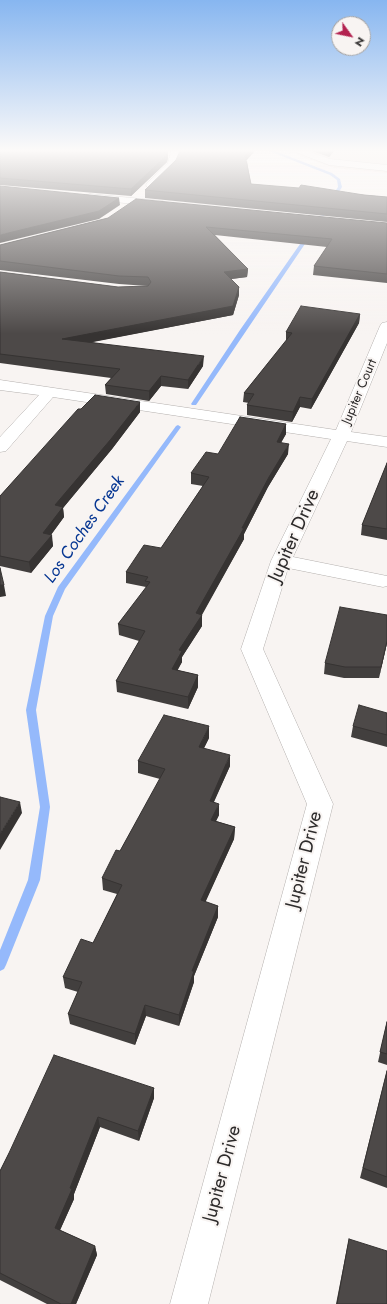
<!DOCTYPE html>
<html>
<head>
<meta charset="utf-8">
<style>
	body { margin:0 }
	#map { position:relative; width:387px; height:1304px; overflow:hidden; background:#f8f4f2; font-family:Jost,sans-serif }
	canvas { display:block }
	.north { position:absolute; left:331px; top:16px; width:40px; height:40px; box-sizing:border-box; background:#f8f4f2; border:1px solid #a7a4a2; border-radius:50%; rotate:123deg; font-size:11px; font-weight:700; line-height:16px; text-align:center; color:#2d2b2b }
	.north::after { content:''; display:block; margin:auto; width:14px; height:18px; background:#b32250; clip-path:polygon(50% 0,100% 100%,50% 72%,0 100%) }
</style>
</head>
<body>
<div id="map">
<canvas width="387" height="1304"></canvas>
<div class="north">N</div>
</div>
<script>
const context = document.querySelector('canvas').getContext('2d');
context.lineJoin = 'round';
function fill(path, color) { context.fillStyle = color; context.fill(path, 'evenodd'); }
const shape = rows => new Path2D(rows.map(r => 'M' + r).join(''));
function stroke(path, color, width, dash) { context.strokeStyle = color; context.lineWidth = width; context.lineCap = dash ? 'butt' : 'round'; context.setLineDash(dash || []); context.stroke(path); }
function drawText(font, color, halo, rows, align = 'center') {
  context.font = font + ' Jost,sans-serif'; context.lineWidth = 4; context.setLineDash([]); context.textBaseline = 'middle'; context.strokeStyle = halo; context.fillStyle = color; for (const [text, x, y, turn = 0] of rows) {
    context.save(); context.translate(x, y); context.rotate((+turn || 0) * Math.PI / 180); context.textAlign = isNaN(turn) ? turn : align; if (halo) context.strokeText(text, 0, 0); context.fillText(text, 0, 0); context.restore();
  }
}
const built = shape([
	[286,151,387,151,387,173,334,168]
]);
const stream = shape([
	[269,151,275,151,332,173,340,179,342,187,324,216,320,215,338,187,337,180,330,175,269,151],
	[307,234,311,235,196,405,192,405,191,404,240,330,307,234],
	[178,425,181,427,65,589,53,616,36,710,50,807,40,880,6,965,4,969,0,971,0,950,28,880,40,807,26,710,45,616,58,587,176,426,178,425]
]);
const minor = shape([
	[171,151,180,151,177,164,155,187,147,187,146,185,147,183,168,163,171,151],
	[293,151,307,151,330,159,387,165,387,171,329,165,293,151],
	[90,194,163,201,168,204,163,207,86,199,85,197,86,195,90,194],
	[387,322,387,343,351,432,387,437,387,447,347,441,293,557,387,576,387,586,383,587,288,568,263,649,333,804,208,1304,170,1304,307,804,241,649,271,561,331,439,53,397,6,451,0,452,0,437,39,395,0,390,0,380,336,430,380,326,382,323,387,322]
]);
const wall = shape([
	[0,151,168,157,167,162,131,196,0,185],
	[312,151,334,151,329,157],
	[247,161,251,184,387,197,387,222,145,198,145,190],
	[108,218,387,223,387,283,313,275,314,266,327,247,215,235,248,269,247,277,231,279,239,287,239,295,233,315,91,342,203,366,188,389,161,386,149,401,106,394,105,385,111,378,0,363,0,272,118,287,148,286,119,284,0,270,0,245],
	[360,314,359,323,311,409,300,407,292,422,247,415,247,405,249,403,243,402,244,393,286,341,286,332],
	[81,409,140,412,112,449,63,508,64,517,51,535,53,546,31,573,0,566,0,496],
	[286,424,286,434,281,442,288,454,268,487,244,534,244,539,202,615,202,626,182,657,182,662,177,670,198,675,198,687,188,709,117,692,116,681,139,641,119,635,118,624,146,588,146,587,126,583,126,572,161,548,203,486,191,484,191,473,218,454],
	[387,463,387,540,361,535,362,525],
	[387,615,387,643,379,678,344,678,324,674,325,663],
	[387,713,387,747,351,737,353,726],
	[209,738,204,748,230,766,214,802,219,815,216,821,235,827,234,839,205,902,218,906,218,917,194,976,194,982,179,1026,146,1016,135,1045,70,1024,68,1014,78,992,65,988,63,977,93,943,117,894,103,890,102,878,120,851,160,779,138,773,138,761],
	[387,1021,387,1065,378,1062],
	[387,1070,387,1188,360,1178],
	[154,1088,154,1098,139,1141,100,1127,74,1194,74,1199,60,1230,95,1246,97,1255,76,1304,47,1304,0,1280,0,1171,9,1153],
	[349,1239,387,1304,336,1304,347,1248]
]);
const shadedWall = shape([
	[168,151,168,157,167,162,131,196,131,189],
	[249,151,255,151,245,162,245,156],
	[330,151,334,151,329,157],
	[119,198,120,205,99,219,0,243,0,235],
	[248,269,247,277,224,280,224,272],
	[239,287,239,295,233,315,62,348,62,339],
	[360,314,359,323,311,409,312,399],
	[204,356,203,366,188,389,188,380],
	[161,376,161,386,149,401,149,391],
	[300,397,300,407,292,422,293,412],
	[140,402,140,412,112,449,63,508,64,517,44,544,43,533,55,505],
	[286,424,286,434,276,452,277,442],
	[289,444,288,454,268,487,244,534,244,539,198,621,202,615,202,626,182,657,182,662,172,681,172,669,179,650,196,613,242,528,269,477],
	[52,535,53,546,31,573,29,562],
	[0,585,4,585,6,596,0,597],
	[387,641,387,643,379,678,381,667],
	[198,675,198,687,188,709,188,697],
	[209,726,209,738,199,758,199,747],
	[230,755,230,766,209,812,210,801],
	[20,802,22,813,0,850,0,834],
	[219,804,219,815,211,831,211,820],
	[235,827,234,839,201,912,201,900],
	[218,906,218,917,194,976,194,982,179,1026,179,1015,192,971],
	[145,1005,146,1016,135,1045,135,1034],
	[154,1088,154,1098,139,1141,138,1131],
	[98,1117,100,1127,74,1194,74,1199,57,1237,55,1228],
	[95,1246,97,1255,76,1304,71,1304]
]);
const building = shape([
	[0,151,168,151,167,155,131,189,0,178,0,151],
	[180,151,249,151,245,156,251,184,299,188,301,185,364,195,387,197,387,214,145,190,176,160,180,151],
	[0,186,119,198,99,211,0,235,0,186],
	[136,199,387,223,387,274,314,266,332,239,206,227,248,269,224,272,239,287,233,306,62,339,204,356,188,380,161,376,149,391,105,385,120,369,0,354,0,272,118,287,148,286,151,282,148,277,119,276,0,261,0,245,108,218,136,199],
	[301,306,360,314,312,399,300,397,293,412,247,405,254,394,244,393,292,333,286,332,301,306],
	[95,395,140,402,111,439,55,505,63,507,43,533,52,535,29,562,0,556,0,496,78,409,81,409,95,395],
	[240,417,286,424,277,442,289,444,269,477,242,528,244,528,196,613,202,615,179,650,182,651,172,669,198,675,188,697,116,681,145,631,118,624,150,582,145,581,148,577,126,572,144,545,161,548,209,477,191,473,206,452,218,454,240,417],
	[387,463,387,529,362,525,387,463],
	[0,568,4,585,0,585,0,568],
	[340,607,387,615,387,641,381,667,345,667,325,663,340,607],
	[359,705,387,713,387,735,353,726,359,705],
	[164,715,209,726,199,747,230,755,210,801,219,804,211,820,235,827,201,900,218,906,192,971,194,971,179,1015,145,1005,135,1034,68,1014,82,982,63,977,81,939,93,943,122,885,102,878,116,850,120,851,165,769,138,761,164,715],
	[0,797,20,802,0,834,0,797],
	[387,1022,387,1054,380,1052,387,1022],
	[54,1055,154,1088,138,1131,98,1117,70,1188,72,1189,55,1228,95,1246,71,1304,61,1304,0,1273,0,1171,9,1153,54,1055],
	[387,1071,387,1177,363,1168,387,1071],
	[349,1239,387,1251,387,1304,337,1304,349,1239]
]);
const farStreetnames = [
	["Jupiter Court",360,392,-67]
];
const waterNames = [
	["Los Coches Creek",85,530,-55]
];
const nearStreetnames = [
	["Jupiter Drive",295,536,-66],
	["Jupiter Drive",305,860,-76],
	["Jupiter Drive",223,1174,-75]
];
fill(built, '#f2e6e0');
fill(stream, '#95b9fb');
stroke(minor, '#b4b0ae', 1);
fill(minor, '#fff');
fill(wall, '#423f3e');
fill(shadedWall, '#363332');
fill(building, '#4d4948');
stroke(building, '#363332', 1);
const sky = context.createLinearGradient(0, 0, 0, 334);
sky.addColorStop(0, '#87b6f0');
sky.addColorStop(0.45, '#fcfaf9');
sky.addColorStop(1, '#fcfaf900');
context.fillStyle = sky;
context.fillRect(0, 0, 387, 334);
drawText('13px', '#2d2b2b', '#f8f4f2', farStreetnames);
drawText('italic 17px', '#063692', '#f8f4f2', waterNames);
drawText('19px', '#2d2b2b', '#f8f4f2', nearStreetnames);
</script>
</body>
</html>
